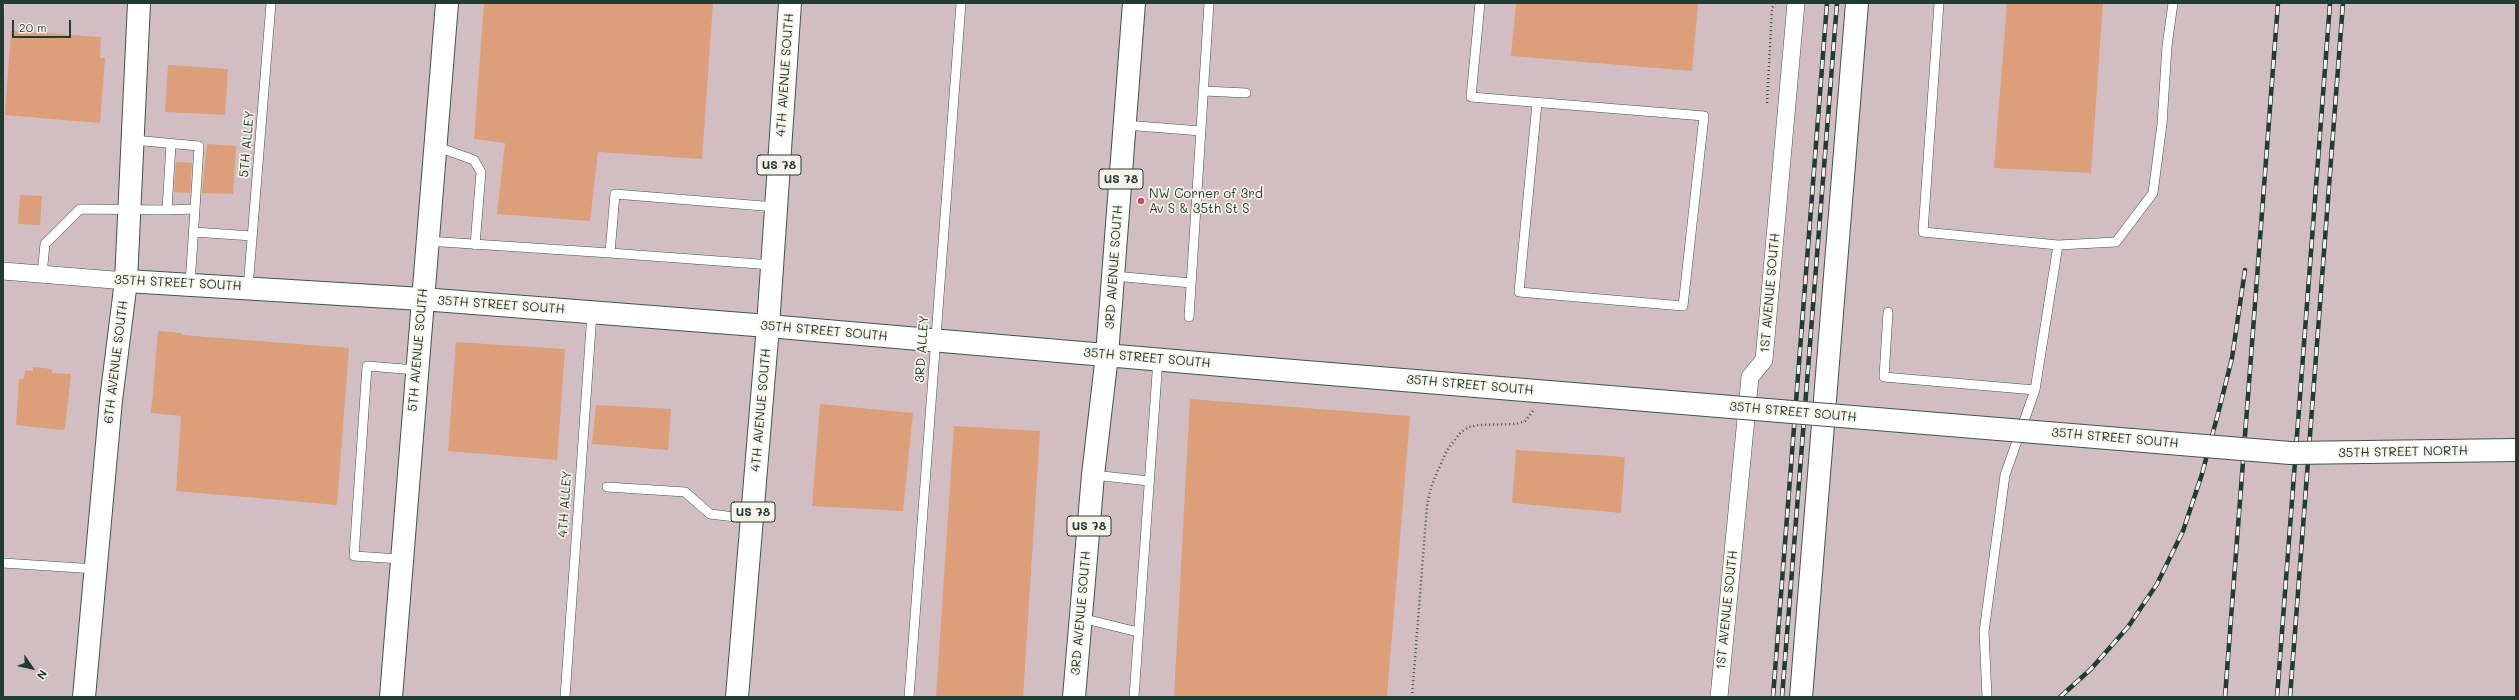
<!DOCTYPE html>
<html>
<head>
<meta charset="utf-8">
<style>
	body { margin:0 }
	#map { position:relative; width:2519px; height:700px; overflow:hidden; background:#ece3c4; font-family:Mali,sans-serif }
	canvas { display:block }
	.frame { position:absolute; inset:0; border:4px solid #1f3d34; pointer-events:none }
	.north { position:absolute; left:12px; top:648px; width:40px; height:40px; -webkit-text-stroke:3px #f7f3e8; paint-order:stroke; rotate:124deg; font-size:11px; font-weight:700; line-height:16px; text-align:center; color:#1f3d34 }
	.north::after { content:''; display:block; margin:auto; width:14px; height:18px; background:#1f3d34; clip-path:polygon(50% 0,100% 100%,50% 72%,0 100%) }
	.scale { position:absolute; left:12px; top:20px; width:59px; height:18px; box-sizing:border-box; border:2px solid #1f3d34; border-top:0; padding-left:5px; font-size:12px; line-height:14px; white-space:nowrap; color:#1f3d34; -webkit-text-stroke:3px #f7f3e8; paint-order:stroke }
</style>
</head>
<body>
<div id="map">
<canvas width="2519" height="700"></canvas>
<div class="frame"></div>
<div class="north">N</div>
<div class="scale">20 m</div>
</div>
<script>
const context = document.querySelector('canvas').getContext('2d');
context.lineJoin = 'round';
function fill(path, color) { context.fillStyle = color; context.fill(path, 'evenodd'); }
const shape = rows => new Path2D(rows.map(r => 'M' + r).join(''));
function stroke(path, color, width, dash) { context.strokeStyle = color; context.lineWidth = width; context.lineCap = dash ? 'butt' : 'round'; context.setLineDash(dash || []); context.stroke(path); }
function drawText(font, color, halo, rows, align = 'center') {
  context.font = font + ' Mali,sans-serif'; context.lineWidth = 3.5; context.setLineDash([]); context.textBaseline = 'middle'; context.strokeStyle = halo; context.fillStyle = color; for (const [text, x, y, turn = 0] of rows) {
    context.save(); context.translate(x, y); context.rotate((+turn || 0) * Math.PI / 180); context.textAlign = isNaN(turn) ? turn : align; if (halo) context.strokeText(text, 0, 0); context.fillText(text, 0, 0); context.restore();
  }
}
const industrial = shape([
	[5,3,2516,3,2516,697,3,697,3,36]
]);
const building = shape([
	[484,3,713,3,702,159,598,152,590,221,497,214,505,143,474,139],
	[1516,3,1698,3,1692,71,1511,56],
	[2007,3,2103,3,2091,173,1994,168],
	[11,31,101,37,100,58,105,58,100,123,5,115],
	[168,65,228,69,225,115,165,112],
	[207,144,236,146,233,194,202,193],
	[176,162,192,163,190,193,174,192],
	[20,195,42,196,40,225,18,224],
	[158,331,182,333,182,335,349,348,337,505,176,491,181,416,151,413],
	[456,342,565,349,557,460,448,451],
	[33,367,52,369,52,373,71,374,65,428,62,430,16,425,19,379,24,379,25,370,33,371],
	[1190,399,1410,416,1387,697,1174,697],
	[820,404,913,413,903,511,812,506],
	[596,405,671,409,668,450,592,444],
	[954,426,1040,431,1023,697,936,697],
	[1516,450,1625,457,1621,513,1512,503]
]);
const path = shape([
	[1767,103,1772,8,1775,3],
	[1412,697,1427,506,1430,491,1435,477,1447,450,1461,432,1469,427,1479,425,1516,424,1525,421,1533,411]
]);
const service = shape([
	[1480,3,1471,97,1704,116,1683,306,1519,292,1537,103],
	[1939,3,1923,232,2058,245,2116,242,2153,193,2162,124,2167,46,2173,3],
	[1204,91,1246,93],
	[1125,125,1201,131],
	[133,140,199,146,195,209,167,210],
	[435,146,474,160,481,172,475,245],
	[194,232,252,236],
	[427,241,610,253,615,194,776,207],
	[610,253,772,265],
	[42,274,45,244,80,209,167,210,171,144],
	[1114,276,1191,283],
	[190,284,195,209],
	[248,288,271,3],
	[1888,312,1884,377,2035,390],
	[1189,317,1209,3],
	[1093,475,1149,481],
	[607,487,685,492,710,514,752,519],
	[401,559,354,556,367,366,416,370],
	[3,563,96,569],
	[1081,618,1138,632],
	[565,697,592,313],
	[909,697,961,3],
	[1134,697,1158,359],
	[1987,697,1984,632,2005,475,2035,390,2058,245]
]);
const minor = shape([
	[3,271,126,281],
	[1719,697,1750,377,1764,360,1796,3]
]);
const tertiary = shape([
	[126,281,422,299,768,326],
	[391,697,447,3],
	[1801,697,1857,3]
]);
const secondary = shape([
	[84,697,111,400,126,281,139,3]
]);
const primary = shape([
	[768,326,1245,367],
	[737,697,768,326,790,3],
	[1074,697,1093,475,1107,355,1134,3]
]);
const rail = shape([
	[1773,697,1827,3],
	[1782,697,1837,3],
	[2060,697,2091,669,2128,627,2157,584,2183,531,2202,474,2220,406,2232,358,2245,270],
	[2225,697,2278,3],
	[2277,697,2330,3],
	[2290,697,2343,3]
]);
const primaryBridge = shape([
	[1245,367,2290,453,2516,450]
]);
const markers = [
	[1141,201,4,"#d1495b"]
];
const shields = [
	[779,165,44],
	[1121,179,44],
	[753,512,44],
	[1089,526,44]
];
const shieldNames = [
	["US 78",779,165],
	["US 78",1121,179],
	["US 78",753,512],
	["US 78",1089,526]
];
const streetNames = [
	["4TH AVENUE SOUTH",785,75,-86],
	["5TH ALLEY",247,144,-85],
	["3RD AVENUE SOUTH",1114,267,-86],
	["35TH STREET SOUTH",178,283,3],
	["1ST AVENUE SOUTH",1770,293,-85],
	["35TH STREET SOUTH",501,305,4],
	["35TH STREET SOUTH",824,331,5],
	["3RD ALLEY",922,349,-86],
	["5TH AVENUE SOUTH",418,350,-85],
	["35TH STREET SOUTH",1147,358,5],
	["6TH AVENUE SOUTH",116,362,-83],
	["35TH STREET SOUTH",1470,385,5],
	["4TH AVENUE SOUTH",761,410,-85],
	["35TH STREET SOUTH",1793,412,5],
	["35TH STREET SOUTH",2115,438,5],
	["35TH STREET NORTH",2403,452,-1],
	["4TH ALLEY",565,504,-86],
	["1ST AVENUE SOUTH",1727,610,-84],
	["3RD AVENUE SOUTH",1081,613,-85]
];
const poiNames = [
	["NW Corner of 3rd",1149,194],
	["Av S & 35th St S",1149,209]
];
fill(industrial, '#d2bec2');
fill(building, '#dc9f7a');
stroke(service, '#3e564a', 10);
stroke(minor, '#3e564a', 18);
stroke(tertiary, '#3e564a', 24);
stroke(secondary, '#3e564a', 24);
stroke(primary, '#3e564a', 24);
stroke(path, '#3e564a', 2.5, [1, 3]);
stroke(service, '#fff', 9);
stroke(minor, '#fff', 17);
stroke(tertiary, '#fff', 22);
stroke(secondary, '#fff', 22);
stroke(primary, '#fff', 22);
stroke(rail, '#1f3d34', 4.5);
stroke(rail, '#f7f3e8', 3, [9]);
stroke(primaryBridge, '#3e564a', 24, []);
stroke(primaryBridge, '#fff', 22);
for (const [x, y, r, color] of markers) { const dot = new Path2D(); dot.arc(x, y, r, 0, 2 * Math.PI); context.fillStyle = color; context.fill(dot); stroke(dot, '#f7f3e8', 1.5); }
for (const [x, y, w] of shields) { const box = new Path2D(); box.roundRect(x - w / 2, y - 10, w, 20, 3); context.fillStyle = '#f7f3e8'; context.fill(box); stroke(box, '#1f3d34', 1); }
drawText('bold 12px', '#1f3d34', null, shieldNames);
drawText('13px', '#1f3d34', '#f7f3e8', streetNames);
drawText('13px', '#1f3d34', '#f7f3e8', poiNames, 'left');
</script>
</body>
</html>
